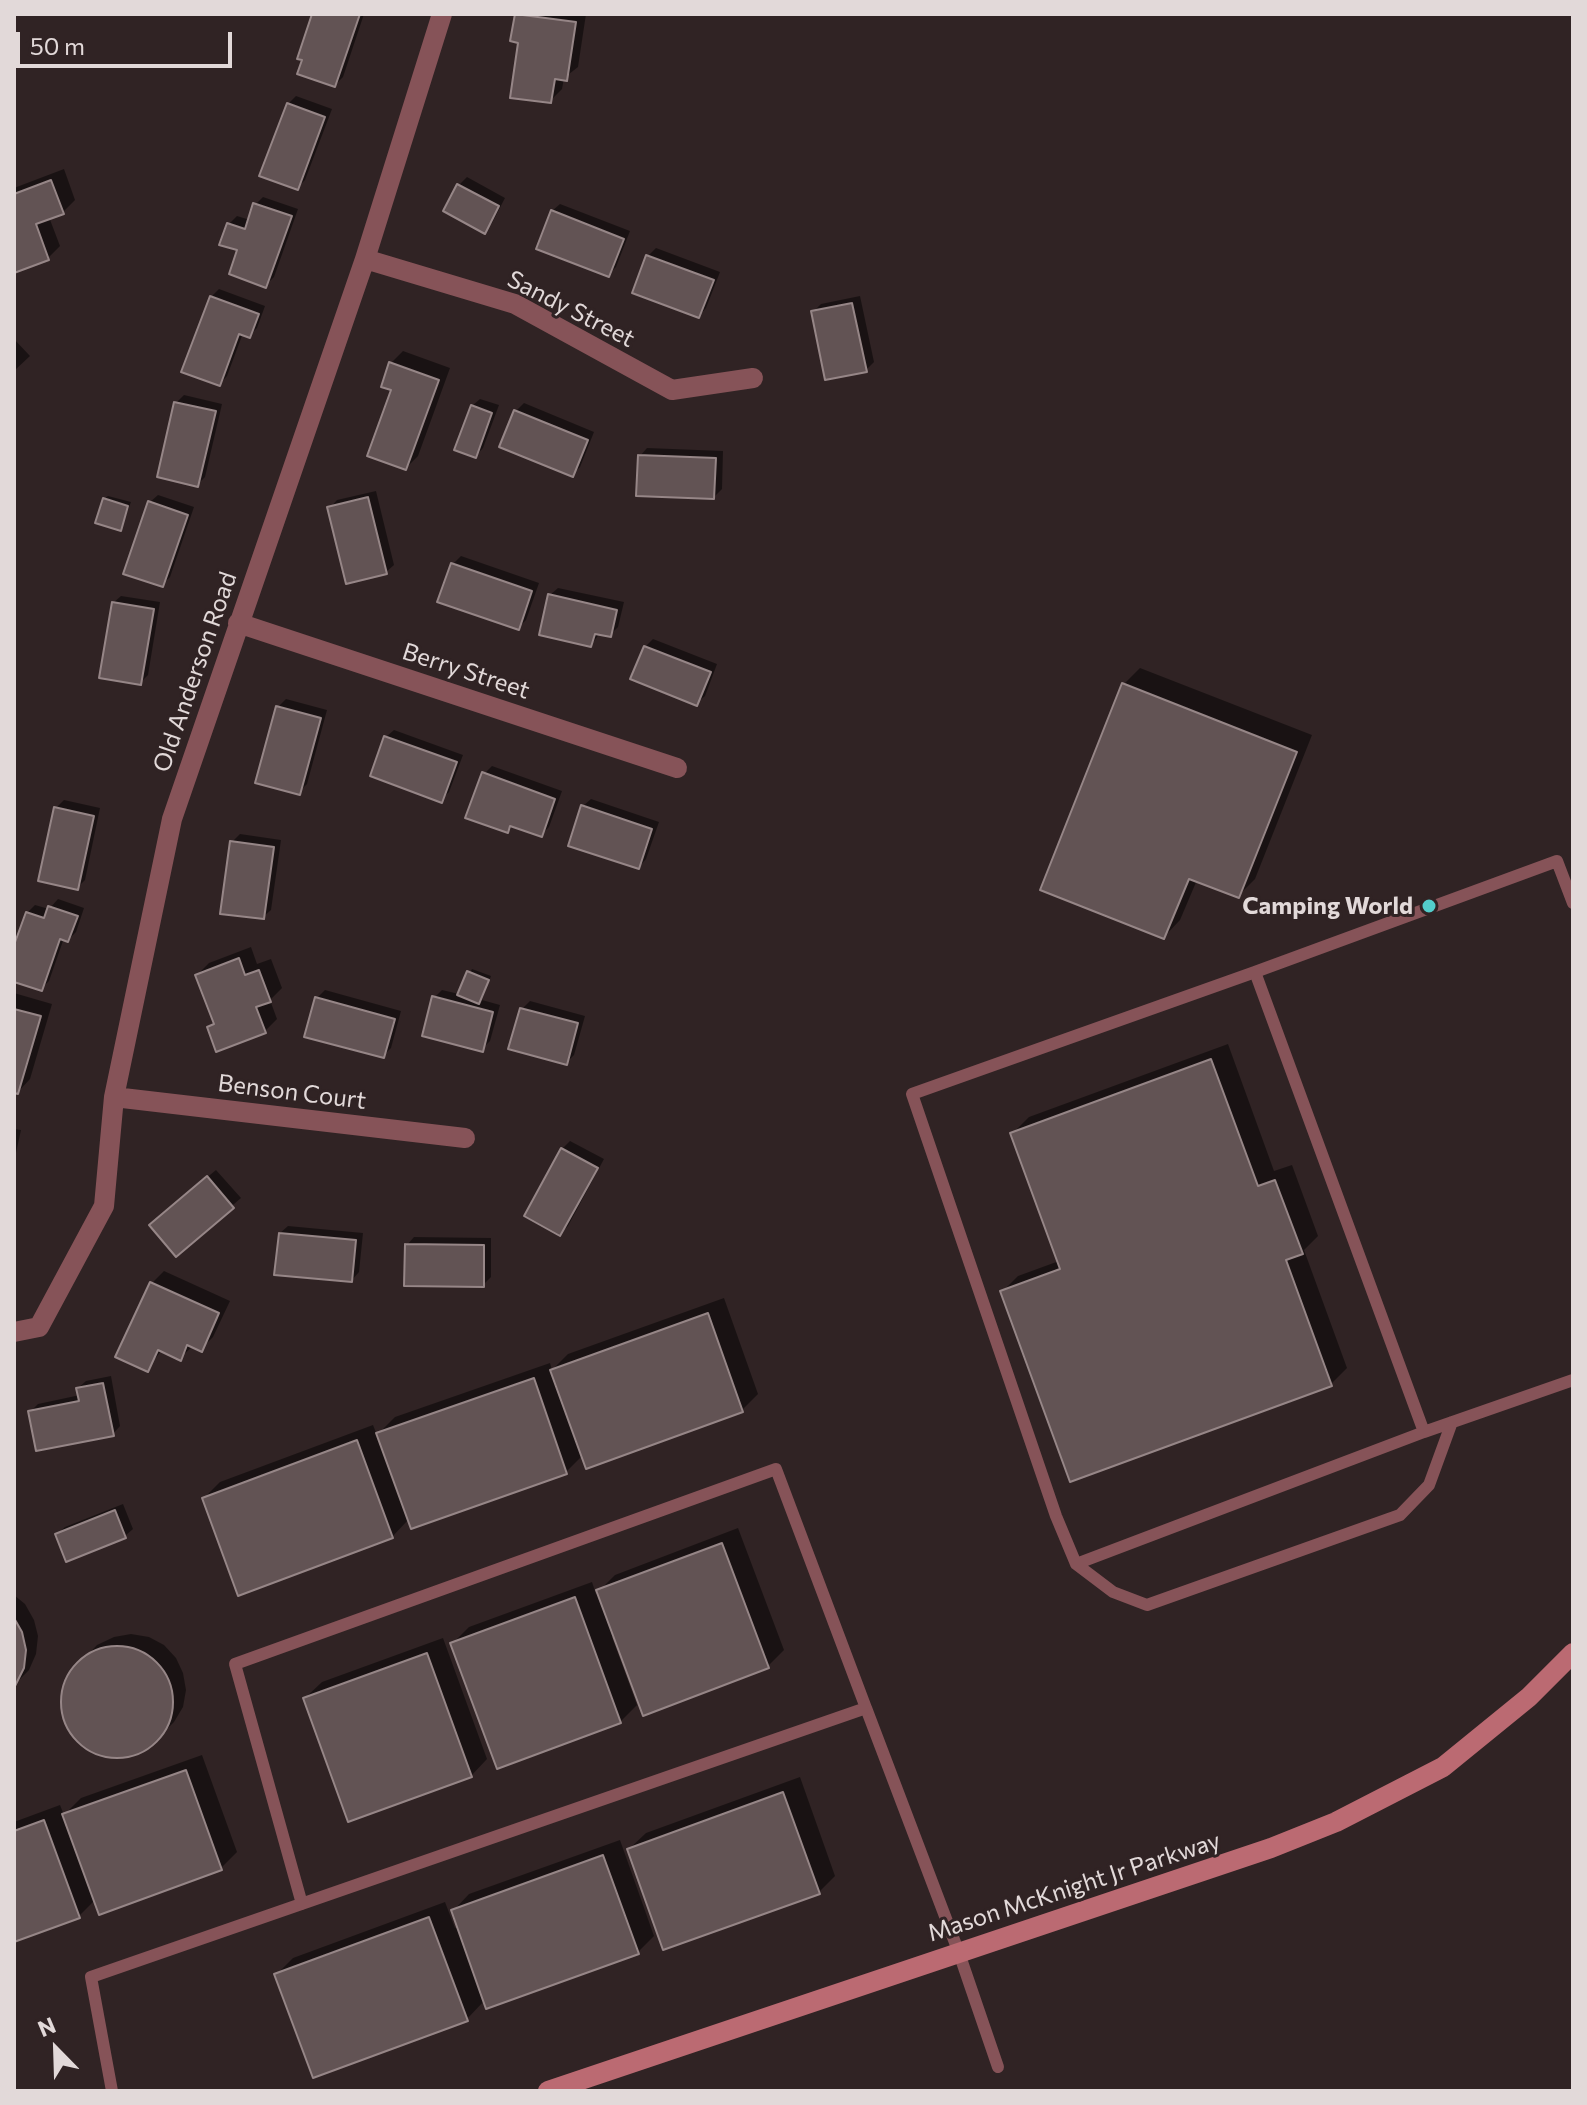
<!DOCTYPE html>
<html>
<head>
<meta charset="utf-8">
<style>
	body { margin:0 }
	#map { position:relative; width:1587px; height:2105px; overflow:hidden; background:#302324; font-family:Commissioner,sans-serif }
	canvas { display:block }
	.frame { position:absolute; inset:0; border:16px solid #e2d9d9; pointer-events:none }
	.north { position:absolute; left:16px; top:2009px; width:80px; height:80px; -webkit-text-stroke:6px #302324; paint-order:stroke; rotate:337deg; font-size:22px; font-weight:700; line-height:32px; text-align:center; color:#e2d9d9 }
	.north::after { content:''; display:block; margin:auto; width:28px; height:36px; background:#e2d9d9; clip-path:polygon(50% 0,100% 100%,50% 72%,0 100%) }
	.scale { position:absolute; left:16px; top:32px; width:216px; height:36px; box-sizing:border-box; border:4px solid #e2d9d9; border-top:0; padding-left:10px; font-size:24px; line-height:28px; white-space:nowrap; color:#e2d9d9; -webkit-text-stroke:6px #302324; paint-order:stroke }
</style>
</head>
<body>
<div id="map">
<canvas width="1587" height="2105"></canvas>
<div class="frame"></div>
<div class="north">N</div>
<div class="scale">50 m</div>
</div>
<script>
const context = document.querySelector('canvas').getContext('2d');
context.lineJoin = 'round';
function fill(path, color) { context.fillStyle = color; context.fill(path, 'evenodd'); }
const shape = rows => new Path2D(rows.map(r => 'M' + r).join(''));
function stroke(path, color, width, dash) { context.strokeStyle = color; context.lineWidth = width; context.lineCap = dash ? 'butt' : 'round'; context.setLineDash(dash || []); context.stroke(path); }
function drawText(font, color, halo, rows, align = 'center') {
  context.font = font + ' Commissioner,sans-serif'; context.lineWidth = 6; context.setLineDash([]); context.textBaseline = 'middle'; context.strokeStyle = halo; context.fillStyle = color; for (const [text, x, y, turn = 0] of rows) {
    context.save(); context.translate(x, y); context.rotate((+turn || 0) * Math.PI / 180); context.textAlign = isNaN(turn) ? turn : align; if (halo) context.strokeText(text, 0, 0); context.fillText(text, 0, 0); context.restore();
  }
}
const shadow = shape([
	[314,14,364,14,343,77,335,85],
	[517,14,586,14,578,67,564,78,562,89,550,101,521,41],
	[296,96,332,109,305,180,297,188,288,104],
	[64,169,75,200,63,212,49,217,60,246,48,258,14,271,14,188],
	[467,177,505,198,492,223,484,231,446,210,459,185],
	[263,197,298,209,274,277,266,285,240,249,229,224,237,216,250,220,255,205],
	[560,204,630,231,616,267,608,275,552,211],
	[656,248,720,272,706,308,699,316,648,256],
	[219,289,265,306,257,328,249,336,243,333,227,376,220,384,211,297],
	[860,296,874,362,866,370,813,312,821,304],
	[14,339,30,356,14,371],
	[403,351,450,368,418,456,406,468,391,363],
	[184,395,222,404,205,477,197,485,176,403],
	[480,399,499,405,483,448,476,456,472,406],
	[524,403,594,432,580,467,572,475,502,446,516,411],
	[647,448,723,451,722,489,714,497,640,456],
	[376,491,394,565,386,572,330,508,337,500],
	[158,495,194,507,170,577,162,585,150,502],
	[108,496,131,502,121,528,104,499],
	[461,556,539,583,526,620,518,628,453,564],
	[558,588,624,602,618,627,610,635,600,633,591,645,550,595],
	[121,596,160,602,148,675,140,683,113,603],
	[653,639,717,664,705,696,697,703,645,647],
	[1140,668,1312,735,1255,879,1238,896,1197,880,1180,920,1164,937,1124,684],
	[286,699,327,710,307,784,299,792,278,707],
	[394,730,463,755,449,792,441,800,386,737],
	[492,766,562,791,549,827,541,835,513,825,507,831,484,774],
	[591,799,659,822,646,859,639,867,583,806],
	[64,800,100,808,85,880,77,888,56,808],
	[240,834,281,840,271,910,263,917,232,842],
	[58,899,84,908,76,932,68,940,64,938,49,981,41,989,14,980,14,952,27,913,35,905,49,909],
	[251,947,257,964,271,959,282,988,270,1000,277,1019,265,1031,209,1028,215,1021,197,975,209,963],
	[472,969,491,976,482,1000,500,1005,490,1041,482,1049,434,998,442,990,459,994],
	[325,990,401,1011,391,1048,383,1056,317,998],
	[14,993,52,1004,30,1079,18,1092,14,1091],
	[530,1001,585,1016,574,1055,566,1063,522,1009],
	[1228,1044,1274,1171,1292,1165,1318,1236,1304,1250,1347,1368,1331,1384,1002,1292,1018,1276,1059,1261,1013,1133,1029,1117],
	[14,1129,21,1130,14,1162],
	[570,1141,604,1159,568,1226,560,1234,562,1149],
	[216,1170,241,1198,176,1254,159,1217],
	[288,1226,363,1233,359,1272,352,1280,280,1233],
	[414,1237,491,1238,491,1277,483,1285,407,1245],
	[164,1271,230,1301,213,1337,201,1349,193,1346,180,1358,162,1350,147,1369,118,1356,152,1283],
	[724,1298,758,1394,742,1410,583,1455,566,1472,409,1519,392,1537,204,1498,220,1482,373,1425,377,1435,395,1417,550,1363,552,1370,568,1354],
	[111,1376,120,1426,113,1434,30,1412,38,1404,80,1395,78,1388,86,1381],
	[123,1504,133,1529,125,1536,57,1534,65,1527],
	[738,1528,784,1650,768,1666,612,1637,637,1705,620,1722,453,1643,469,1627,592,1582,596,1594,615,1575],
	[14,1595,25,1604,34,1620,38,1636,36,1654,29,1670,14,1685],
	[131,1634,149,1637,164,1645,176,1658,183,1673,186,1690,183,1707,174,1722,148,1748,132,1755,114,1757,95,1753,80,1742,68,1727,62,1709,64,1690,71,1673,97,1645,114,1637],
	[443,1638,487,1759,471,1776,305,1698,322,1682],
	[202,1755,237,1852,221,1868,95,1900,79,1916,14,1940,14,1822,60,1805,64,1815,81,1798],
	[800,1777,835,1876,819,1892,629,1849,646,1833],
	[620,1840,654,1936,638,1952,485,2000,467,2019,276,1975,293,1958,445,1902,455,1928,459,1927,453,1911,469,1894]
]);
const building = shape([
	[312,14,360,14,335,87,297,74,302,60,297,59,312,14],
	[515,14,576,22,567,81,555,79,551,103,510,98,518,43,510,41,515,14],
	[287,103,325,117,298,190,259,176,287,103],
	[51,180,64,214,36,224,49,260,14,273,14,194,51,180],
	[457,184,499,206,485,234,443,211,457,184],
	[253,203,292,216,266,288,229,274,237,250,219,245,227,223,245,229,253,203],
	[551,210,624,239,609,277,536,249,551,210],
	[646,255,714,280,699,318,632,293,646,255],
	[210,296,259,314,250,338,239,334,220,386,181,372,210,296],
	[852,303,867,372,825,380,811,311,852,303],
	[389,362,439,380,406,470,367,456,391,390,381,387,389,362],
	[174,402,216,411,198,487,157,477,174,402],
	[471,405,492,413,476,458,454,450,471,405],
	[514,410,588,440,573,477,499,447,514,410],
	[638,455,716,458,714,499,636,496,638,455],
	[368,497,387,574,346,584,327,507,368,497],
	[103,498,128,506,121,531,95,523,103,498],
	[148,501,188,515,163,587,123,574,148,501],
	[451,563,532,591,519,630,437,602,451,563],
	[548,594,617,610,611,637,595,634,591,647,539,635,548,594],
	[112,602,154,609,141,685,99,678,112,602],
	[644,646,711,672,697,706,630,679,644,646],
	[1122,683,1297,752,1239,898,1189,879,1164,939,1040,890,1122,683],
	[276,706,321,718,300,795,255,783,276,706],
	[384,736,457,762,442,803,370,776,384,736],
	[482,772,555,799,542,837,510,826,508,833,465,818,482,772],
	[581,805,652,829,639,869,568,846,581,805],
	[54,807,94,816,78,890,38,881,54,807],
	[230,841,274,847,264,919,220,914,230,841],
	[48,906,78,916,68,942,60,939,42,991,14,982,14,945,26,912,44,918,48,906],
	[239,958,245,975,259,970,271,1002,256,1007,266,1033,216,1052,207,1027,214,1024,195,975,239,958],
	[467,971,489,980,479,1004,457,995,467,971],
	[432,996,493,1012,483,1052,422,1036,432,996],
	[315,997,395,1019,384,1058,304,1037,315,997],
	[520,1008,578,1023,567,1065,508,1049,520,1008],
	[14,1009,41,1016,18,1094,14,1093,14,1009],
	[1211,1059,1258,1186,1275,1180,1303,1254,1286,1260,1332,1386,1070,1482,1000,1291,1060,1269,1010,1133,1211,1059],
	[561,1148,598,1168,560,1236,524,1216,561,1148],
	[207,1176,234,1208,176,1257,149,1225,207,1176],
	[279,1233,356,1240,352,1282,274,1275,279,1233],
	[405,1244,484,1245,484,1287,404,1286,405,1244],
	[150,1282,219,1313,202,1352,187,1345,181,1361,158,1350,148,1372,115,1357,150,1282],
	[708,1313,743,1412,586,1469,550,1370,708,1313],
	[534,1378,567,1474,411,1529,376,1433,534,1378],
	[103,1383,114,1436,36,1451,28,1411,79,1401,76,1388,103,1383],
	[357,1440,393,1538,238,1596,202,1498,357,1440],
	[115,1510,126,1538,66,1562,55,1534,115,1510],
	[722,1543,769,1668,643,1716,596,1590,722,1543],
	[575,1597,621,1723,497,1769,450,1643,575,1597],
	[14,1618,22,1632,26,1650,24,1668,14,1688,14,1618],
	'61 1702a56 56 0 1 1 112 0a56 56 0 1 1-112 0Z',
	[427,1653,472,1777,348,1822,303,1698,427,1653],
	[186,1770,222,1870,99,1915,62,1814,186,1770],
	[783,1792,820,1894,663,1950,627,1849,783,1792],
	[44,1820,80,1918,14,1942,14,1831,44,1820],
	[603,1855,639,1954,486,2009,451,1910,603,1855],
	[429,1917,468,2021,313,2078,274,1974,429,1917]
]);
const service = shape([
	[1255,972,1557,861,1573,903],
	[1452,1422,1429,1485,1400,1515,1147,1605,1113,1592,1076,1564,1056,1516,912,1094,1255,972,1424,1432,1573,1380],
	[1076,1564,1424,1432],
	[866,1708,959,1953,998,2067],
	[112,2091,91,1977,866,1708,776,1469,235,1664,302,1904]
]);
const minor = shape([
	[365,259,515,304,672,390,753,378],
	[238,623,677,768],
	[114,1097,465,1138],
	[14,1332,39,1327,104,1206,114,1097,172,819,365,259,442,14]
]);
const secondary = shape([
	[548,2091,1271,1848,1336,1822,1443,1767,1529,1697,1573,1653]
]);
const markers = [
	[1429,906,8,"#53cdcb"]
];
const streetNames = [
	["Sandy Street",571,309,27],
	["Berry Street",466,671,18],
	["Old Anderson Road",195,672,-71],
	["Benson Court",292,1092,7],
	["Mason McKnight Jr Parkway",1074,1887,-18]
];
const poiNames = [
	["Camping World",1413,906]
];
fill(shadow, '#0007');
fill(building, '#625354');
stroke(building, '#968687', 2);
stroke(service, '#865358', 12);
stroke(minor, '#865358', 20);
stroke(secondary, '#bb6a72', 20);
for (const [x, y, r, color] of markers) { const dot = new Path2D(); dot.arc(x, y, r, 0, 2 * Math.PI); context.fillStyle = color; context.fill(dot); stroke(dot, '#302324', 3); }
drawText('24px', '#e2d9d9', '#302324', streetNames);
drawText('bold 24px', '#e2d9d9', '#302324', poiNames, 'right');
</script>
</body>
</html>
